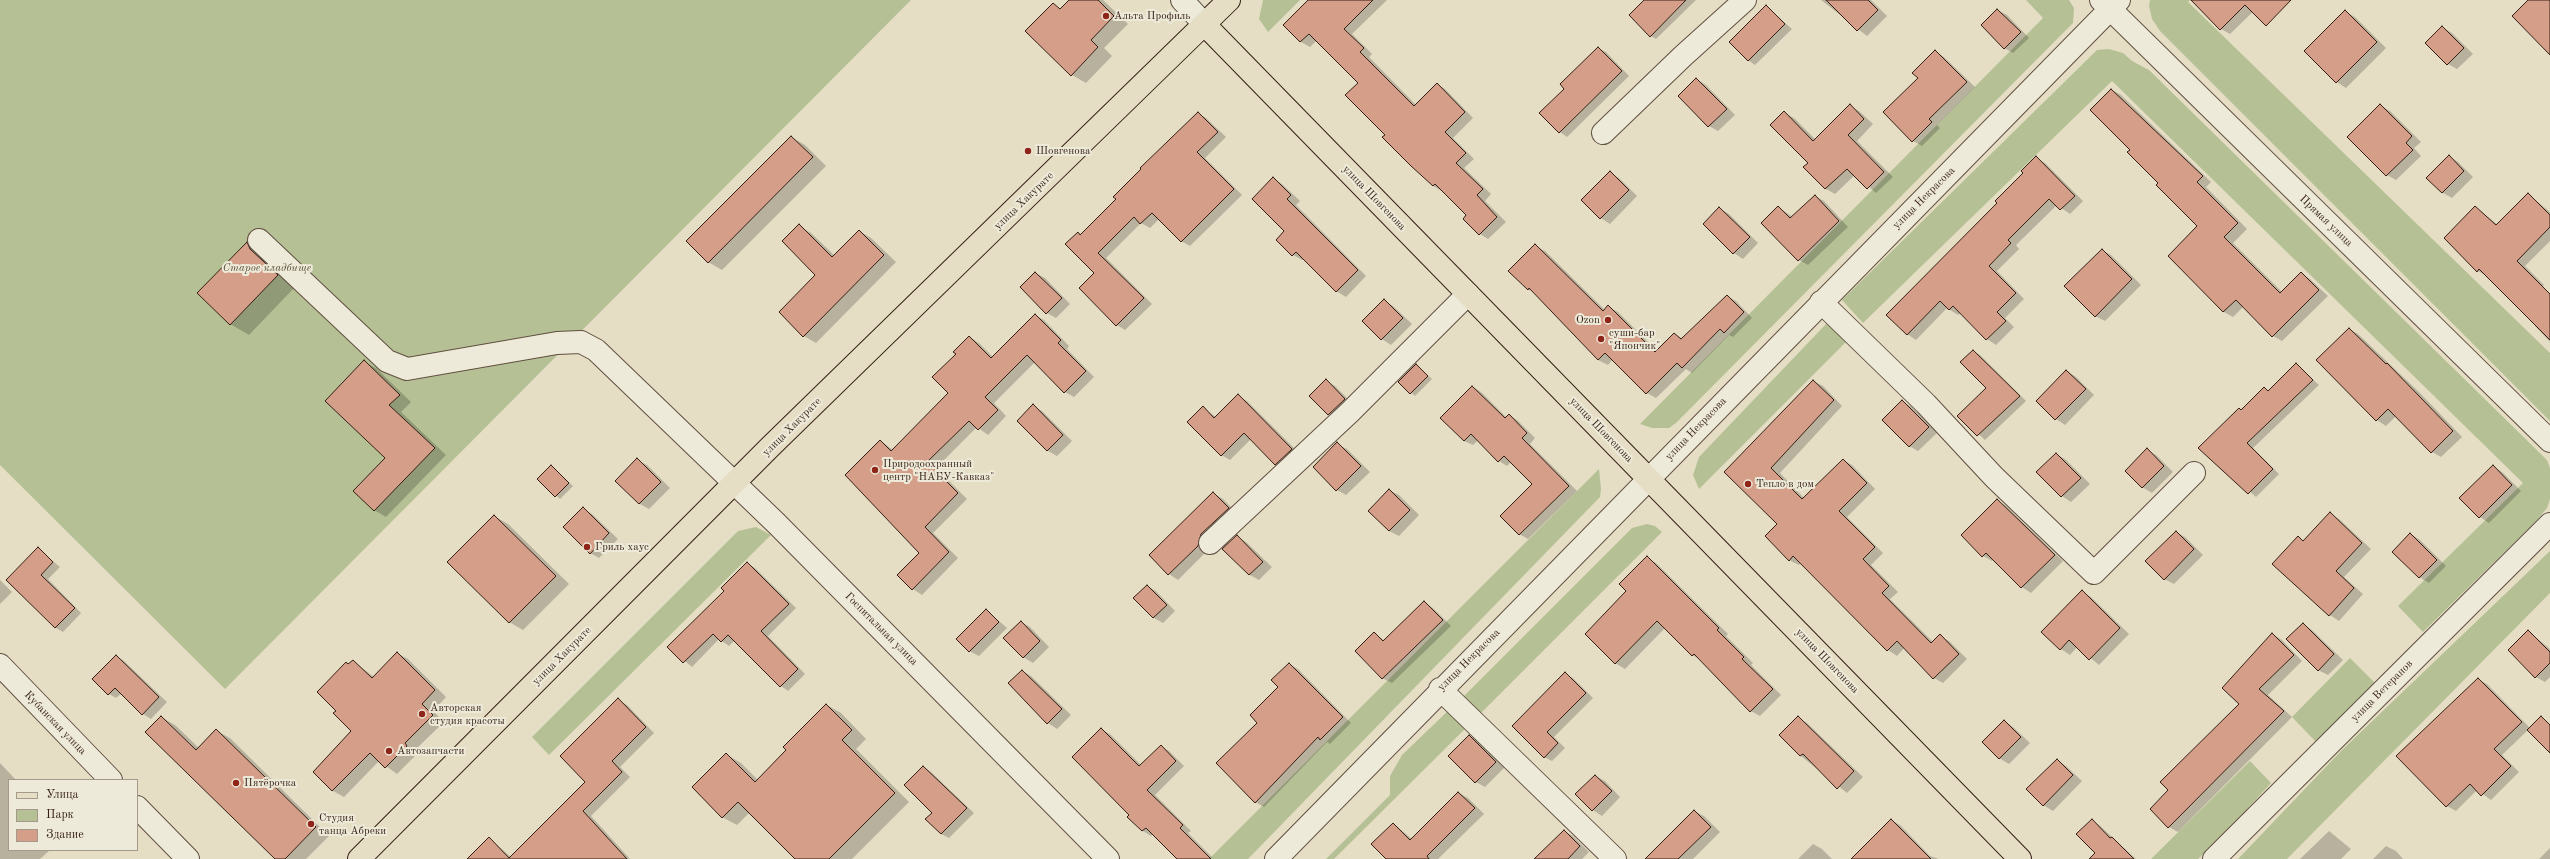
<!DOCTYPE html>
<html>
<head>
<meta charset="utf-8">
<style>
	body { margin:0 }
	#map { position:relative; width:2550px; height:859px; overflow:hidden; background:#e5dec5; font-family:"Old Standard TT",serif }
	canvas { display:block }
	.legend { position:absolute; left:8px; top:779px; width:130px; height:72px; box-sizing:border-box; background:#eeead9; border:1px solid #a4998b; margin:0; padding:5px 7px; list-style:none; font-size:12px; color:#351f15 }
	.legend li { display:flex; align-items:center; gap:8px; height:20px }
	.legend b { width:20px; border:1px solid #a4998b }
</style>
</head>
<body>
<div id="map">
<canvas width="2550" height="859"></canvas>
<ul class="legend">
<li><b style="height:5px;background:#e5dec5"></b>Улица</li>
<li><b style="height:11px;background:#b5c195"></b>Парк</li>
<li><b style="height:11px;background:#d49e89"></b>Здание</li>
</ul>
</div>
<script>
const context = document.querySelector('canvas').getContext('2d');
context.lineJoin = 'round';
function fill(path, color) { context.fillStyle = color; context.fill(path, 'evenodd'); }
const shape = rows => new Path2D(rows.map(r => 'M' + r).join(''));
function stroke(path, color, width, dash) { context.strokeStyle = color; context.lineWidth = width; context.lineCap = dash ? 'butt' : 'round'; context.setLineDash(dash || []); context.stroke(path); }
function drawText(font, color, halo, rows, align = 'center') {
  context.font = font + ' "Old Standard TT",serif'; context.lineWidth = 4; context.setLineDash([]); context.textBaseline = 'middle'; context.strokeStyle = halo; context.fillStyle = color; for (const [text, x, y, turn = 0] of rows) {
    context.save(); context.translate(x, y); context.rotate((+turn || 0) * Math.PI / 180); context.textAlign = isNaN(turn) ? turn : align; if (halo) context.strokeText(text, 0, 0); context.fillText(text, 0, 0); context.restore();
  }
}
const green = shape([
	[0,0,911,0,225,689,0,465],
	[1263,0,1300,0,1268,32,1259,19],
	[2026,0,2069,0,2074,8,2073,23,1676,423,1669,428,1652,428,1640,424,2043,18],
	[2150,0,2190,0,2188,2,2550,353,2550,421,2160,31,2152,19,2149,6],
	[2109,49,2123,53,2132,61,2149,70,2547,460,2550,468,2550,499,2547,508,2537,520,2423,632,2398,606,2523,483,2112,81,1863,323,1842,300,2097,50],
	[1827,323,1846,342,1699,489,1693,475,1699,457],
	[1599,469,1601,489,1600,497,1248,859,1209,859],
	[1647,524,1655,526,1662,532,1477,717,1460,700,1632,528],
	[756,527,771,535,549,755,532,737,738,531],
	[2550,551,2550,593,2287,859,2238,859,2341,751],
	[2350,658,2375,683,2316,742,2292,717],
	[1452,707,1470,724,1334,859,1326,859,1390,795,1390,776,1402,755],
	[2250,761,2271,783,2248,808,2237,824,2198,859,2151,859]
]);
const shadow = shape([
	[1070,0,1103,0,1128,24,1104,48,1112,56,1086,83,1072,75,1053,4,1061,9],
	[1311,0,1387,0,1352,34,1372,54,1369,57,1416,105,1437,84,1445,89,1473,118,1453,138,1474,159,1464,168,1491,194,1485,201,1506,222,1488,239,1480,234,1464,219,1467,215,1442,191,1433,186,1386,135,1360,83,1317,40,1310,47,1301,42,1285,25],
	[1652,0,1696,0,1656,39,1651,36],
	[1821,0,1871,0,1887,16,1867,36],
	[2202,0,2255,0,2260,5,2230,34,2221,29],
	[1766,6,1792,29,1755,65,1748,60],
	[1997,10,2007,15,2029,38,2013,53,2004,48],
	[2346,12,2355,17,2386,48,2346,88,2337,82,2306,51],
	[2442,27,2452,33,2473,54,2457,69,2448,64],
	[1598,48,1606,52,1629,76,1567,137,1560,132,1566,89],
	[1935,51,1944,57,1975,87,1937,125,1940,128,1922,146,1913,141,1919,78],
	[1696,79,1706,85,1735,115,1718,131,1709,126],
	[2112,90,2121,95,2211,182,2206,187,2247,229,2233,243,2282,292,2301,273,2310,279,2328,296,2282,341,2273,336,2244,306,2233,317,2224,312,2169,256,2198,226,2131,150],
	[2380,105,2390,111,2421,142,2414,148,2421,156,2396,180,2387,175],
	[1850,106,1859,111,1873,124,1857,141,1893,177,1876,193,1855,175,1835,194,1826,189,1805,167,1809,163,1785,113,1794,118,1816,140],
	[1198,113,1206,118,1226,137,1205,158,1242,195,1190,246,1181,241,1159,219,1150,228,1141,223,1106,258,1152,304,1125,330,1117,325,1078,233,1081,235],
	[791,137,805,145,826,166,722,270,708,262],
	[2449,156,2458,162,2473,177,2452,198,2443,193,2428,178],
	[2036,158,2045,163,2083,201,2070,214,2057,205,2016,245,2019,249,1997,271,2024,299,2005,318,2014,327,1996,345,1987,339,1961,313,1958,315,1947,308,1916,340,1907,334,1998,203],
	[1610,173,1619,178,1637,196,1610,224,1601,218],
	[1273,178,1282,184,1300,201,1296,205,1366,276,1346,297,1336,291,1304,259,1302,260,1293,255],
	[2528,194,2550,212,2550,241,2525,266,2544,285,2537,291,2550,304,2550,342,2535,326,2536,325,2487,276,2478,271,2475,207,2498,225],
	[1815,196,1824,201,1848,227,1808,265,1799,260,1778,207,1793,217],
	[1719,208,1729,214,1758,243,1743,259,1734,253],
	[799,226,811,233,835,256,859,231,871,238,896,262,816,343,804,336,817,275],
	[247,243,265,254,296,286,249,335,230,324],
	[1535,246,1545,251,1605,310,1609,307,1618,312,1657,351,1674,334,1683,339,1727,296,1736,301,1752,318,1733,337,1729,335,1692,373,1686,369,1656,398,1647,393,1613,359,1608,365,1598,360,1535,293,1528,289],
	[2102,250,2111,255,2141,285,2105,321,2095,316],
	[1035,273,1045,278,1070,304,1056,318,1047,313],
	[1384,301,1393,306,1412,324,1391,345,1382,339],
	[1035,315,1044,320,1069,346,1067,349,1094,377,1074,397,1065,392,1035,362,994,403,1006,416,988,435,977,427,936,468,967,499,933,533,958,558,922,595,913,589,920,553,881,441,893,450,950,393,957,354,970,337,979,343,993,357],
	[2349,329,2358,334,2420,393,2462,437,2441,457,2432,452,2396,416,2386,426,2377,420,2317,360],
	[1973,351,1980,355,2026,401,1985,440,1959,416,1987,388],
	[364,362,376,368,411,402,401,412,446,455,386,517,374,510,386,458],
	[2296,364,2319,385,2253,448,2279,474,2256,497,2200,448,2264,388,2269,391],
	[1416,365,1432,379,1415,396,1399,382],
	[2067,371,2076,377,2094,395,2065,425,2056,419],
	[1326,381,1335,386,1354,405,1338,420,1329,414,1310,396],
	[1813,381,1823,386,1842,406,1780,473,1804,498,1843,460,1852,465,1875,489,1847,517,1883,553,1871,565,1898,592,1890,599,1933,642,1940,636,1949,641,1967,659,1943,683,1934,678,1904,648,1897,656,1888,650,1801,563,1799,565,1789,560,1778,524,1726,472],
	[1473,387,1481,392,1507,418,1509,415,1517,420,1535,438,1530,444,1577,491,1528,539,1519,534,1533,484,1511,462,1507,466,1499,461,1478,440,1473,445,1464,441],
	[1238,396,1247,401,1300,454,1285,469,1276,464,1251,439,1230,460,1221,455,1203,408,1216,417],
	[1903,402,1912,407,1937,433,1918,451,1909,446],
	[1033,406,1042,411,1072,441,1057,456,1048,451,1018,421],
	[1337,444,1347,449,1370,472,1346,495,1337,490,1314,467],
	[2147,450,2156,455,2173,472,2152,493,2142,487],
	[2056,454,2065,459,2090,484,2071,502,2062,496,2038,472],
	[637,460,647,465,670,488,649,509,640,504,617,481],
	[551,466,573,486,560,499,538,479],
	[2493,466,2502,472,2521,491,2489,523,2480,517],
	[1389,490,1399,495,1419,515,1399,536,1389,531,1369,511],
	[1213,493,1223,499,1238,514,1207,551,1178,580,1169,574,1150,555],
	[1997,500,2006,506,2063,561,2031,593,2022,587,1994,559,1992,561,1983,556],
	[583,509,592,514,618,539,599,558,590,553],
	[2330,514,2339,519,2371,549,2344,577,2363,594,2339,621,2330,615,2274,564,2298,538,2304,541],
	[494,516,508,524,569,584,523,630,509,622],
	[2176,532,2185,537,2203,555,2174,584,2164,579],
	[2411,534,2420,540,2446,566,2429,583,2419,577],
	[1237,536,1246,542,1272,567,1259,580,1250,575,1224,549],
	[38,549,60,567,48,579,81,613,63,632,56,628,8,580],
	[1647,558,1656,563,1728,634,1726,636,1753,663,1751,665,1781,695,1760,716,1751,711,1702,660,1692,655,1665,628,1625,669,1615,663,1628,591],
	[747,563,755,568,796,608,768,636,805,674,788,691,781,686,735,640,729,646,719,639,692,667,668,647,726,591],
	[0,580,12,592,0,604],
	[1147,586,1156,591,1175,611,1163,623,1154,618,1134,598],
	[2082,592,2091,597,2129,634,2099,665,2077,647,2070,655,2061,649,2043,632],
	[1424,602,1433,608,1451,626,1392,683,1382,678,1374,633,1385,641],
	[986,610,1007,628,979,656,969,651],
	[1021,622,1030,627,1049,647,1033,663,1023,657],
	[2303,624,2312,630,2343,660,2328,675,2318,670],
	[2528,631,2550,649,2550,677,2545,682,2536,677],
	[2272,634,2282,640,2302,661,2268,695,2292,717,2178,832,2169,827,2170,790,2241,704],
	[397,653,408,659,446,697,433,711,444,722,415,750,418,753,397,774,379,761,344,797,333,791,314,772,353,731,337,711,349,665,353,661,374,677],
	[116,656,124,661,167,702,151,719,143,714,122,693,116,698,109,694],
	[1289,664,1298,669,1351,723,1330,744,1327,742,1264,807,1255,802,1258,723,1280,687],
	[1022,671,1031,676,1071,715,1057,729,1048,723,1010,683],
	[1565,674,1573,678,1593,698,1554,737,1565,748,1552,761,1544,757,1513,726],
	[2478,679,2487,684,2530,728,2541,717,2545,720,2550,724,2550,751,2528,730,2502,755,2519,772,2491,800,2477,790,2456,811,2447,806,2397,756],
	[618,700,627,705,654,733,620,767,630,777,591,816,630,859,468,859,489,838,511,857,587,782],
	[827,705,841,713,866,739,856,749,909,802,852,859,796,859,750,812,737,825,722,817,726,754,741,763,758,780],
	[161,717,175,725,199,748,217,731,230,738,329,836,306,859,276,859],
	[1798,718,1807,723,1863,777,1847,793,1801,756,1781,735],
	[2004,721,2013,727,2030,743,2009,764,1999,758],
	[1101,729,1110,734,1141,765,1161,746,1169,751,1184,766,1155,795,1191,831,1188,833,1212,857,1210,859,1178,859,1153,834,1151,836,1143,831,1129,817,1131,815],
	[1469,736,1479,741,1505,767,1485,787,1476,782],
	[2057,760,2066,766,2082,781,2053,811,2043,805],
	[0,763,16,780,9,780,9,850,50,850,40,859,0,859],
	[924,767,931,772,974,813,949,838,941,834,933,813],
	[1595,776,1605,781,1620,797,1602,816,1593,810],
	[1459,793,1468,798,1484,814,1438,859,1387,859,1394,824,1412,839],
	[1694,811,1704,816,1720,832,1693,859,1646,859],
	[1891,820,1900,825,1930,856,1939,859,1852,859],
	[2092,821,2099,825,2136,859,2103,859],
	[1564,831,1573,836,1589,852,1582,859,1536,859],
	[2329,831,2351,849,2341,859,2300,859],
	[1813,844,1822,849,1832,859,1798,859],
	[2386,846,2396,851,2403,859,2373,859],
	[2550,848,2550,859,2539,859]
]);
const building = shape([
	[1069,0,1098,0,1114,16,1091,40,1098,47,1071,76,1025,31,1053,3,1060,9,1069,0],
	[1308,0,1373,0,1344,29,1364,48,1360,52,1414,106,1437,83,1465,112,1445,132,1466,153,1456,163,1483,189,1477,195,1497,217,1479,235,1463,219,1466,215,1435,184,1433,186,1411,166,1382,137,1385,135,1345,95,1358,83,1309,34,1300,42,1283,25,1308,0],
	[1644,0,1686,0,1650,37,1629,15,1644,0],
	[1826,0,1868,0,1878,10,1857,31,1826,0],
	[2191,0,2291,0,2266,26,2245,5,2220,30,2191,0],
	[2528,0,2550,0,2550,55,2512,16,2528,0],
	[1766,5,1785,24,1748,61,1729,42,1766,5],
	[1997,9,2021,32,2004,49,1981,25,1997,9],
	[2345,10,2377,42,2336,83,2304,51,2345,10],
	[2442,26,2464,48,2447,65,2425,43,2442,26],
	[1598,47,1622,71,1559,133,1539,113,1564,89,1560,84,1598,47],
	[1935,50,1967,82,1929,119,1932,122,1912,142,1883,112,1918,78,1912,73,1935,50],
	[1696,78,1727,109,1708,127,1678,96,1696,78],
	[2111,89,2203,176,2197,182,2238,223,2224,237,2280,293,2301,272,2319,290,2272,337,2236,300,2223,312,2168,256,2197,226,2156,185,2158,183,2127,152,2130,150,2090,110,2111,89],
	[1850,104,1864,119,1848,135,1884,172,1867,189,1847,169,1825,189,1803,167,1808,163,1770,125,1784,111,1813,141,1850,104],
	[2380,104,2412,136,2406,143,2413,150,2386,176,2347,137,2380,104],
	[1198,112,1218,132,1197,152,1234,189,1181,242,1152,213,1140,224,1134,217,1098,253,1144,298,1116,326,1079,288,1094,273,1065,244,1078,232,1080,235,1116,199,1113,197,1141,169,1140,168,1198,112],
	[791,136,813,157,708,263,686,241,791,136],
	[2449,155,2464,171,2442,193,2426,178,2449,155],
	[2036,156,2075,196,2060,210,2049,199,2008,240,2011,243,1989,266,2016,293,1997,312,2006,321,1986,340,1953,306,1949,310,1940,301,1907,335,1886,315,1997,203,1995,201,2023,173,2021,171,2036,156],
	[1610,171,1629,190,1600,219,1581,200,1610,171],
	[1273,177,1291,195,1287,199,1358,270,1336,292,1296,252,1292,256,1276,240,1284,231,1252,199,1273,177],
	[2528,193,2550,215,2550,227,2517,261,2550,294,2550,340,2479,269,2477,272,2444,238,2475,206,2496,225,2528,193],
	[1815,195,1839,221,1798,261,1761,223,1778,206,1790,218,1815,195],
	[1719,207,1750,237,1733,254,1703,224,1719,207],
	[799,224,832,257,859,230,884,255,803,337,779,312,815,275,782,241,799,224],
	[247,242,250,249,278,275,230,325,197,293,247,242],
	[1535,244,1603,311,1608,305,1655,352,1674,333,1681,339,1727,295,1744,312,1724,333,1720,329,1682,368,1677,363,1646,394,1605,353,1598,360,1529,288,1528,290,1508,271,1535,244],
	[2102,249,2132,279,2095,317,2064,286,2102,249],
	[1035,272,1062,298,1046,314,1020,287,1035,272],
	[1384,299,1403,318,1381,340,1362,321,1384,299],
	[1035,314,1061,340,1058,343,1086,371,1064,393,1027,355,985,397,998,410,978,430,969,421,927,462,958,493,925,527,949,552,912,590,897,575,919,553,845,475,880,440,891,451,948,393,932,377,956,354,953,352,969,336,991,358,1035,314],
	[2349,328,2386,364,2387,363,2453,431,2431,453,2388,409,2376,421,2316,360,2349,328],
	[1973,350,2020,396,1977,436,1957,416,1986,388,1960,362,1973,350],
	[364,360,400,395,389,405,435,448,374,511,353,491,385,458,325,401,364,360],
	[2296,363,2313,380,2247,443,2273,469,2248,494,2198,448,2239,408,2241,410,2264,387,2268,391,2296,363],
	[1416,364,1428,376,1410,394,1398,382,1416,364],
	[2066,370,2086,389,2055,420,2036,401,2066,370],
	[1326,379,1345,399,1328,415,1309,396,1326,379],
	[1813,380,1834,400,1771,468,1802,499,1843,459,1867,483,1839,511,1875,547,1863,559,1889,586,1882,593,1931,643,1940,634,1959,654,1933,679,1897,641,1887,651,1793,556,1789,561,1765,536,1777,524,1724,472,1813,380],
	[1472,386,1505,418,1509,414,1527,433,1522,438,1569,486,1519,535,1500,516,1532,484,1504,456,1498,462,1471,434,1464,441,1440,418,1472,386],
	[1238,394,1292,449,1275,465,1244,433,1221,456,1187,422,1203,406,1214,418,1238,394],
	[1902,400,1929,427,1909,447,1882,420,1902,400],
	[1033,404,1063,435,1047,451,1017,421,1033,404],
	[1337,442,1361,466,1336,491,1313,467,1337,442],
	[2147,448,2164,466,2142,488,2125,471,2147,448],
	[2056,453,2081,478,2061,497,2036,472,2056,453],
	[637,458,661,482,639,504,615,481,637,458],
	[551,465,569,483,555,497,537,479,551,465],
	[2493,465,2512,485,2479,518,2459,498,2493,465],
	[1389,489,1410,510,1389,531,1368,511,1389,489],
	[1213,492,1229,508,1201,534,1198,546,1168,575,1149,555,1213,492],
	[1997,499,2055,555,2021,588,1986,553,1982,557,1961,535,1997,499],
	[583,507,609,533,590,554,563,527,583,507],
	[2330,512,2362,543,2336,571,2354,588,2329,616,2272,564,2298,536,2303,541,2330,512],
	[494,515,556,576,509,623,447,562,494,515],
	[2176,531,2194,549,2164,580,2145,561,2176,531],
	[2410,533,2437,560,2419,578,2392,552,2410,533],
	[1237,535,1263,562,1249,575,1222,549,1237,535],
	[38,547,53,562,41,575,75,608,55,628,6,580,38,547],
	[1647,556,1719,628,1717,630,1744,657,1742,659,1773,689,1750,712,1694,654,1692,656,1657,621,1615,664,1585,634,1626,591,1619,584,1647,556],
	[747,562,789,604,761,631,798,669,780,687,728,635,721,642,713,634,683,663,667,647,724,591,721,588,747,562],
	[1147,585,1167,605,1153,618,1133,598,1147,585],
	[2082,590,2120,628,2089,660,2069,640,2060,650,2041,632,2082,590],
	[1424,601,1443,620,1382,679,1355,651,1374,632,1383,641,1424,601],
	[986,609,999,622,969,652,956,639,986,609],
	[1021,621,1040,641,1023,658,1003,638,1021,621],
	[2303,623,2334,654,2318,671,2286,639,2303,623],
	[2528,630,2550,652,2550,663,2535,678,2508,650,2528,630],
	[2272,633,2294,655,2259,689,2284,711,2168,828,2150,809,2168,790,2160,782,2239,704,2222,688,2272,633],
	[397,652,435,690,422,704,433,715,405,743,407,746,385,768,370,753,332,791,313,772,351,731,333,713,336,711,317,692,346,662,348,664,353,660,372,678,397,652],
	[116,655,159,697,142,715,115,688,108,695,92,679,116,655],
	[1289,663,1343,717,1320,740,1318,737,1255,803,1216,763,1257,723,1250,715,1278,687,1271,680,1289,663],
	[1022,670,1062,709,1047,724,1008,683,1022,670],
	[1565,672,1586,693,1547,732,1558,743,1544,758,1512,726,1565,672],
	[2478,678,2522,722,2494,749,2511,766,2481,796,2470,784,2446,807,2396,756,2478,678],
	[618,698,646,727,612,761,622,772,583,811,627,859,467,859,489,837,509,858,585,782,560,756,618,698],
	[826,704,852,730,842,740,895,793,829,859,795,859,738,802,722,818,692,787,726,753,755,782,786,750,783,747,826,704],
	[161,716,196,750,216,729,316,827,285,859,275,859,145,732,161,716],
	[1798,716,1854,771,1837,789,1803,754,1800,756,1779,735,1798,716],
	[2541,716,2550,725,2550,753,2527,730,2541,716],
	[2004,720,2021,737,1999,759,1982,742,2004,720],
	[1101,728,1139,766,1161,745,1176,761,1147,790,1183,825,1180,828,1211,859,1177,859,1146,828,1142,831,1127,817,1129,815,1072,757,1101,728],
	[1469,735,1496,762,1475,783,1448,756,1469,735],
	[2057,759,2073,775,2043,806,2026,789,2057,759],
	[923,766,967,808,941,834,925,819,932,813,904,785,923,766],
	[1595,775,1612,791,1592,811,1575,794,1595,775],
	[1458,792,1475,808,1427,856,1429,859,1386,859,1371,844,1393,823,1410,840,1458,792],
	[1694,810,1711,827,1678,859,1645,859,1694,810],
	[1891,819,1931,859,1851,859,1891,819],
	[2092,819,2110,838,2112,837,2134,859,2089,859,2095,853,2076,834,2092,819],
	[1564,830,1580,846,1568,859,1534,859,1564,830]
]);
const minor = shape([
	[1182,0,1205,25],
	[2101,0,2550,441],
	[1603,133,1683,56,1745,0],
	[259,240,387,361,407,369,557,343,581,342,596,350,777,524,1108,859],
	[1821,302,1926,404,1994,477,2094,573,2194,473],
	[1210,543,1350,412,1468,294],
	[0,665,111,780],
	[1440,689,1615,859],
	[137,807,188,859],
	[1276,859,2119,0],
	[2214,859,2550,524]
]);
const major = shape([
	[1205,25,2020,859],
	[359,859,770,447,1229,0]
]);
const markers = [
	[1106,16,4,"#8f2418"],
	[1028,151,4,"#8f2418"],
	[1608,320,4,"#8f2418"],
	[1601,339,4,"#8f2418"],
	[875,470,4,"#8f2418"],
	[1748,484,4,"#8f2418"],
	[587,547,4,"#8f2418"],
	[422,714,4,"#8f2418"],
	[389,751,4,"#8f2418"],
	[236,783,4,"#8f2418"],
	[311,824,4,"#8f2418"]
];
const poiNames = [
	["Альта Профиль",1114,16],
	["Шовгенова",1036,151],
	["Ozon",1600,320,"right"],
	["суши-бар",1609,333],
	["\"Япончик\"",1609,346],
	["Природоохранный",883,464],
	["центр \"НАБУ-Кавказ\"",883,477],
	["Тепло в дом",1756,484],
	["Гриль хаус",595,547],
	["Авторская",430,708],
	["студия красоты",430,721],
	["Автозапчасти",397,751],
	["Пятёрочка",244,783],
	["Студия",319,818],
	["танца Абреки",319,831]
];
const streetNames = [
	["улица Шовгенова",1374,198,46],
	["улица Некрасова",1924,198,-45],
	["улица Хакурате",1024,201,-44],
	["Прямая улица",2326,221,44],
	["улица Хакурате",792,427,-45],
	["улица Некрасова",1696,429,-46],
	["улица Шовгенова",1601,430,46],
	["Госпитальная улица",881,629,45],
	["улица Хакурате",562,656,-45],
	["улица Некрасова",1469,660,-45],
	["улица Шовгенова",1827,661,46],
	["улица Ветеранов",2382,691,-45],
	["Кубанская улица",55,723,46]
];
const parkNames = [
	["Старое кладбище",267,268]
];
fill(green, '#b5c195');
fill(shadow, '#0003');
fill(building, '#d49e89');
stroke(building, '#351f15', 1);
stroke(minor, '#614f41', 24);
stroke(major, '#351f15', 24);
stroke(minor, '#eeead9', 22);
stroke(major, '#e5dec5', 22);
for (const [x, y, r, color] of markers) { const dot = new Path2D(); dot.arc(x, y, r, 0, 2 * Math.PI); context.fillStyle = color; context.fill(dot); stroke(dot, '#eeead9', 1.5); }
drawText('11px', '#351f15', '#eeead9', poiNames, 'left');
drawText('11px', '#351f15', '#eeead9', streetNames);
drawText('italic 11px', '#5b503b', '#eeead9', parkNames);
</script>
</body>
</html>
